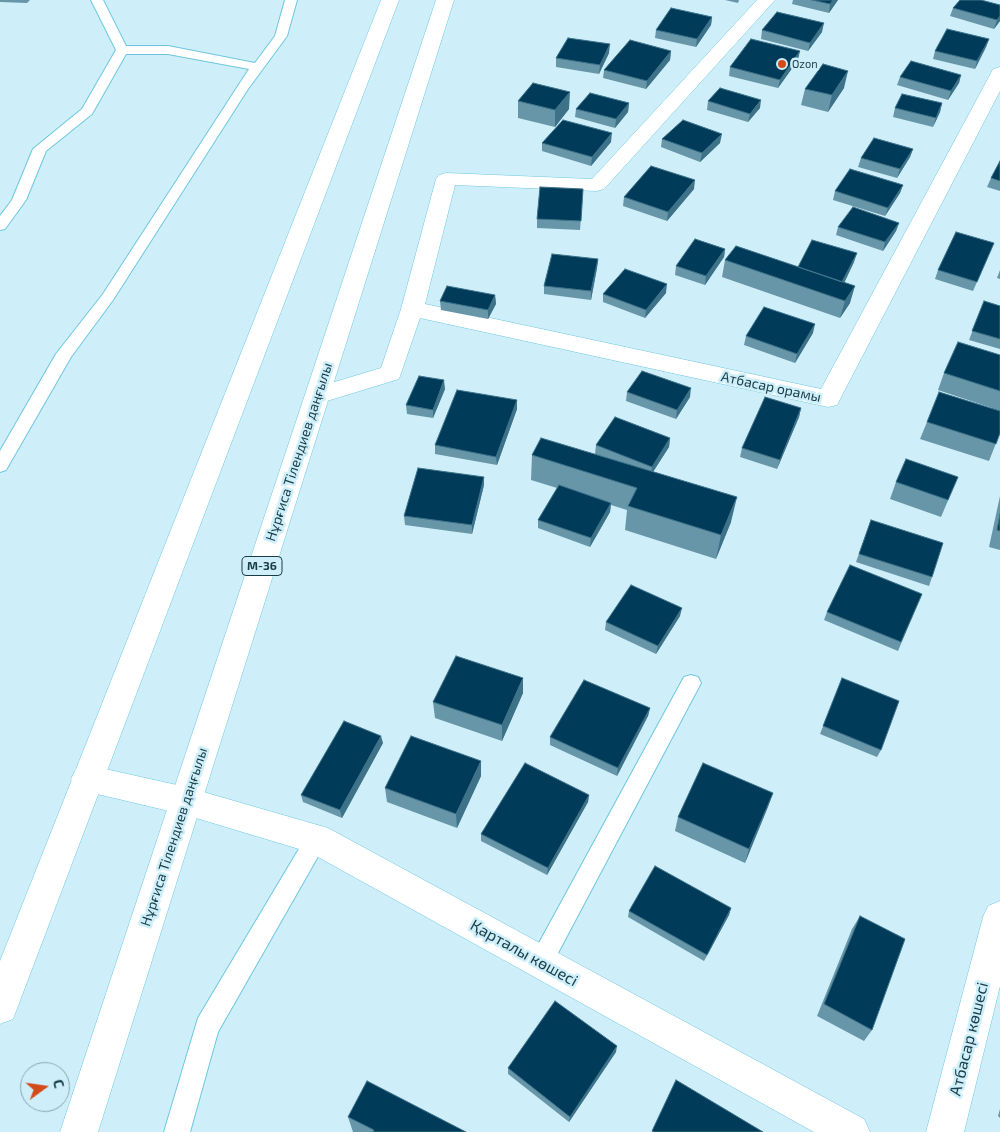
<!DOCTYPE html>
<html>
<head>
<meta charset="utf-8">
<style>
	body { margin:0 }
	#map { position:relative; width:1000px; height:1132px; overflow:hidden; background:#ceeff9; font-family:"Exo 2",sans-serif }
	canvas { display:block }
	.north { position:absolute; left:20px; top:1062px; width:50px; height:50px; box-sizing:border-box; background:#ceeff9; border:1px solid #85a8b2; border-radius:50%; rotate:76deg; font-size:14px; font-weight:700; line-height:20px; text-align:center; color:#173d48 }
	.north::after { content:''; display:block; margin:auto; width:18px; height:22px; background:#d34b1a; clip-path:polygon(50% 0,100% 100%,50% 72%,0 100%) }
</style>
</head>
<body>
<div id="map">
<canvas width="1000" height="1132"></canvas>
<div class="north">С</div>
</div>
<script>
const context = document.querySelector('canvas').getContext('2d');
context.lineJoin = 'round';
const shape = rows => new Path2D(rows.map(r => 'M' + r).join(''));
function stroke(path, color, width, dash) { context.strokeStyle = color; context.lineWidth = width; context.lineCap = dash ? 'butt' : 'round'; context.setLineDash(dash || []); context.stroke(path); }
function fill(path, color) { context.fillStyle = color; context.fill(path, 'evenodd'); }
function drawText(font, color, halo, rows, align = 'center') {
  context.font = font + ' "Exo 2",sans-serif'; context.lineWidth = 5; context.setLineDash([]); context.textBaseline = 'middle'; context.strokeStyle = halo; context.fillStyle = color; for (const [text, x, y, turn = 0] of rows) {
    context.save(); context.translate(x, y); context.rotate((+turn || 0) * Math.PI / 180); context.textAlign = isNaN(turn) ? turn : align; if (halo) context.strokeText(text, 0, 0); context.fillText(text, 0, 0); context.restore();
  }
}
const lane = shape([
	[91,0,103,0,126,46,168,46,255,63,275,36,285,0,297,0,287,36,248,89,113,300,71,357,6,470,0,472,0,451,56,354,103,294,249,69,168,54,126,54,92,114,46,151,26,200,5,229,0,230,0,216,12,200,33,149,82,109,116,50,91,0],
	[691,675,698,677,701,683,549,970,541,974,533,970,529,962,533,954,684,677,691,675],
	[317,829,325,832,328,839,218,1032,190,1132,164,1132,198,1018,309,832,317,829]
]);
const street = shape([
	[757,0,775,0,604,189,597,191,455,185,425,304,821,389,991,73,993,69,1000,67,1000,91,837,405,828,407,420,318,399,379,317,404,308,402,305,396,308,390,381,368,401,309,436,179,439,175,446,173,592,179,757,0],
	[1000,901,1000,986,964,1132,926,1132,983,917,988,906,1000,901]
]);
const secondary = shape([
	[87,765,186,787,328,828,864,1119,870,1132,814,1132,309,852,186,815,76,789,71,779,76,769,87,765]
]);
const primary = shape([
	[381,0,399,0,18,1006,13,1019,0,1024,0,961,381,0],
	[436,0,454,0,98,1132,60,1132,436,0]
]);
const wall = shape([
	[0,0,30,0,27,3,0,2],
	[725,0,739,0,738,3],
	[793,0,838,0,829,13,792,4],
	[1000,5,1000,21,994,29,950,16,953,8],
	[712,17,711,25,696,47,655,38,656,30],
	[762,30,822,32,808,51,761,39],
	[989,39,986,47,975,69,933,59,935,51],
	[671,51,670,60,646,89,603,78,604,70],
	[609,53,599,74,556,67,556,58],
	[798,60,778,88,729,76,730,67],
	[961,75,959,83,948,100,897,85,900,77],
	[844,88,828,112,801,105,805,89],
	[518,101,569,109,555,127,518,118],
	[708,101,760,108,748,122,707,110],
	[629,103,628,112,615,128,575,117,576,109],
	[942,103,940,112,933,127,893,117,895,108],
	[662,139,720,143,700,162,661,147],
	[611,142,591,166,542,151,542,143],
	[913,149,910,157,897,178,858,167,861,158],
	[1000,161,1000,191,987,187,991,178],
	[903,185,900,193,885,216,833,200,835,191],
	[583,189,580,230,537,228,537,219],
	[694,189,667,221,623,206,624,197],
	[899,223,896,231,883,251,836,235,838,227],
	[994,243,973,291,935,279,938,270],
	[725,249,724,257,705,285,675,275,676,266],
	[598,259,597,268,591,300,544,294,544,286],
	[725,260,798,267,854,262,844,282,850,303,840,318,722,277],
	[1000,270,1000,279,997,278],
	[666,293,645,318,603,302,603,294],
	[495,295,496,304,488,319,441,310,440,301],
	[984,301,1000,306,1000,349,969,340],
	[813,333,795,363,744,345,746,336],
	[1000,355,1000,433,989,461,920,439,927,422,992,408,938,390,944,373],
	[445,389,433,418,407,414,406,405],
	[627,392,690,397,676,419,626,401],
	[517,400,517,409,497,465,435,454,435,445],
	[801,408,799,417,777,469,740,457,742,448],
	[670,438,669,447,653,472,731,522,716,559,625,530,627,510,611,505,610,512,590,547,538,528,538,520,557,488,531,480,532,455,595,454,596,445],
	[958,477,941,517,890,499,896,482],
	[484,485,472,534,405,525,404,516],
	[1000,496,1000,550,989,547],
	[871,520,932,577,929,586,856,562],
	[922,594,898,651,824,620,827,612],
	[680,616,656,654,605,630,606,622],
	[842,678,881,750,877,757,820,734],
	[523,693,502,741,435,718,433,702],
	[650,708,648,716,617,776,550,745,550,737],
	[383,743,342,818,303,802,301,795],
	[481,776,457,828,387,802,385,788],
	[773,793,745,863,675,831,678,817],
	[589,795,588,802,547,875,481,841,481,834],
	[731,908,729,915,704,961,628,917,629,911],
	[860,916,872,1030,864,1041,817,1016,852,929],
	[616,1052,569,1122,508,1074,508,1068],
	[1000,1109,1000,1118,998,1116],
	[348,1117,466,1132,353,1132]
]);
const shadedWall = shape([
	[833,0,838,0,829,13,830,4],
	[1000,16,1000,21,994,29,997,20],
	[712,17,711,25,696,47,697,39],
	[824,23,822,32,808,51,810,43],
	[989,39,986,47,975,69,977,61],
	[610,44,609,53,599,74,600,65],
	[671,51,670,60,646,89,647,81],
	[800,51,798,60,778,88,780,80],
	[848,71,844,88,828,112,832,95],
	[961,75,959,83,948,100,951,91],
	[570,92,569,109,555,127,555,110],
	[761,100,760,108,748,122,750,114],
	[629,103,628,112,615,128,616,119],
	[942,103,940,112,933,127,936,118],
	[612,133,611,142,591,166,592,157],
	[722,134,720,143,700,162,702,153],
	[913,149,910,157,897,178,900,169],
	[695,180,694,189,667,221,668,212],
	[903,185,900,193,885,216,888,208],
	[899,223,896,231,883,251,885,242],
	[725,249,724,257,705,285,706,276],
	[857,253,854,262,840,292,842,283],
	[598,259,597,268,591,300,591,291],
	[667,284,666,293,645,318,646,310],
	[855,286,850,303,840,318,845,301],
	[495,295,496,304,488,319,488,310],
	[815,324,813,333,795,363,797,354],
	[444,380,445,389,433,418,433,410],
	[691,388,690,397,676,419,677,410],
	[517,400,517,409,497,465,496,457],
	[801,408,799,417,777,469,780,460],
	[670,438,669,447,651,475,652,467],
	[484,477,484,485,472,534,472,525],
	[737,497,731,522,716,559,721,535],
	[611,503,610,512,590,547,591,538],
	[682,608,680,616,656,654,658,646],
	[523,678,523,693,502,741,502,725],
	[650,708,648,716,617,776,618,768],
	[381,736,383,743,342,818,340,810],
	[481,761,481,776,457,828,456,814],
	[773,793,768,807,745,863,749,849],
	[589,795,588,802,547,875,548,868],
	[731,908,729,915,704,961,707,955],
	[617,1046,616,1052,569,1122,570,1117]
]);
const building = shape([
	[812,0,833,0,830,4,812,0],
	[960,0,981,0,1000,5,1000,16,997,20,953,8,960,0],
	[671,8,712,17,697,39,656,30,671,8],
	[777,12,824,23,810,43,762,30,777,12],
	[947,29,989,39,977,61,935,51,947,29],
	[568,38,610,44,600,65,556,58,568,38],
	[751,39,800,51,780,80,730,67,751,39],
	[630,40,671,51,647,81,604,70,630,40],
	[911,61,961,75,951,91,900,77,911,61],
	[823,64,848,71,832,95,805,89,823,64],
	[533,83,570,92,555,110,518,101,533,83],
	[720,88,761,100,750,114,708,101,720,88],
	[590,93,629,103,616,119,576,109,590,93],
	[902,94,942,103,936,118,895,108,902,94],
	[563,120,612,133,592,157,542,143,563,120],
	[683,120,722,134,702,153,662,139,683,120],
	[874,138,913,149,900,169,861,158,874,138],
	[1000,161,1000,181,991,178,1000,161],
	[651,166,695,180,668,212,624,197,651,166],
	[850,169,903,185,888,208,835,191,850,169],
	[540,187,583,189,581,221,537,219,540,187],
	[853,207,899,223,885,242,838,227,853,207],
	[956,232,994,243,977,282,938,270,956,232],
	[695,239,725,249,706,276,676,266,695,239],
	[812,240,857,253,842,282,798,267,812,240],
	[736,246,855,286,845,301,725,260,736,246],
	[552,254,598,259,591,291,544,286,552,254],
	[625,269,667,284,646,310,603,294,625,269],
	[447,286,495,295,488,310,440,301,447,286],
	[984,301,1000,306,1000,339,972,331,984,301],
	[764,307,815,324,797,354,746,336,764,307],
	[958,342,1000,355,1000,391,944,373,958,342],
	[642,371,691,388,677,410,627,392,642,371],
	[419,376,444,380,433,410,406,405,419,376],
	[457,390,517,400,496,457,435,445,457,390],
	[939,392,1000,411,1000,433,996,444,927,422,939,392],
	[765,397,801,408,780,460,742,448,765,397],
	[615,417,670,438,652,467,596,445,615,417],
	[541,438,737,497,721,535,628,506,637,488,532,455,541,438],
	[906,459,958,477,948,500,896,482,906,459],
	[418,468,484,477,472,525,404,516,418,468],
	[559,485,611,503,591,538,538,520,559,485],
	[1000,514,1000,531,997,530,1000,514],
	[871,520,943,543,932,577,859,554,871,520],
	[850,565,922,594,901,642,827,612,850,565],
	[631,585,682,608,658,646,606,622,631,585],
	[456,656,523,678,502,725,433,702,456,656],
	[842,678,899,701,881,750,823,726,842,678],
	[584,680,650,708,618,768,550,737,584,680],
	[344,721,381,736,340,810,301,795,344,721],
	[411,736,481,761,456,814,385,788,411,736],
	[525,763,589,795,548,868,481,834,525,763],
	[703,763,773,793,749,849,678,817,703,763],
	[655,866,731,908,707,955,629,911,655,866],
	[860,916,905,939,872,1030,824,1004,860,916],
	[555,1001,617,1046,570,1117,508,1068,555,1001],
	[676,1080,763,1132,654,1132,652,1131,676,1080],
	[367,1081,466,1132,373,1132,374,1130,348,1117,367,1081]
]);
const markers = [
	[782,64,5,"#d34b1a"]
];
const farPoinames = [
	["Ozon",792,64]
];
const shields = [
	[262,566,40]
];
const shieldNames = [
	["M-36",262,566]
];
const streetNames = [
	["Атбасар орамы",771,387,12],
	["Нұрғиса Тілендиев даңғылы",299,452,-72],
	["Нұрғиса Тілендиев даңғылы",174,837,-72]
];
const nearStreetnames = [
	["Қарталы көшесі",524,953,29],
	["Атбасар көшесі",969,1039,-76]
];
stroke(lane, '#6dc7e0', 2);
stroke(street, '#6dc7e0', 1);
stroke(secondary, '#6dc7e0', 1);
stroke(primary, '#6dc7e0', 1);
fill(lane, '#fff');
fill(street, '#fff');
fill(secondary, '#fff');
fill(primary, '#fff');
fill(wall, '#6796a9');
fill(shadedWall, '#3e7289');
fill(building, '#003c59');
stroke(building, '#3e7289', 1);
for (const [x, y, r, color] of markers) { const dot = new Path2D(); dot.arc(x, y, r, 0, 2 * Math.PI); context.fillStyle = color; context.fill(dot); stroke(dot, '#ceeff9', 2); }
drawText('11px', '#173d48', '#ceeff9', farPoinames, 'left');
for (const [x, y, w] of shields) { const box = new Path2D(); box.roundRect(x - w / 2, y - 9.5, w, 19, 4); context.fillStyle = '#ceeff9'; context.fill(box); stroke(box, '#173d48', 1); }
drawText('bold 12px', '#173d48', null, shieldNames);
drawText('14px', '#173d48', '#ceeff9', streetNames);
drawText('16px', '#173d48', '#ceeff9', nearStreetnames);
</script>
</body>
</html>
